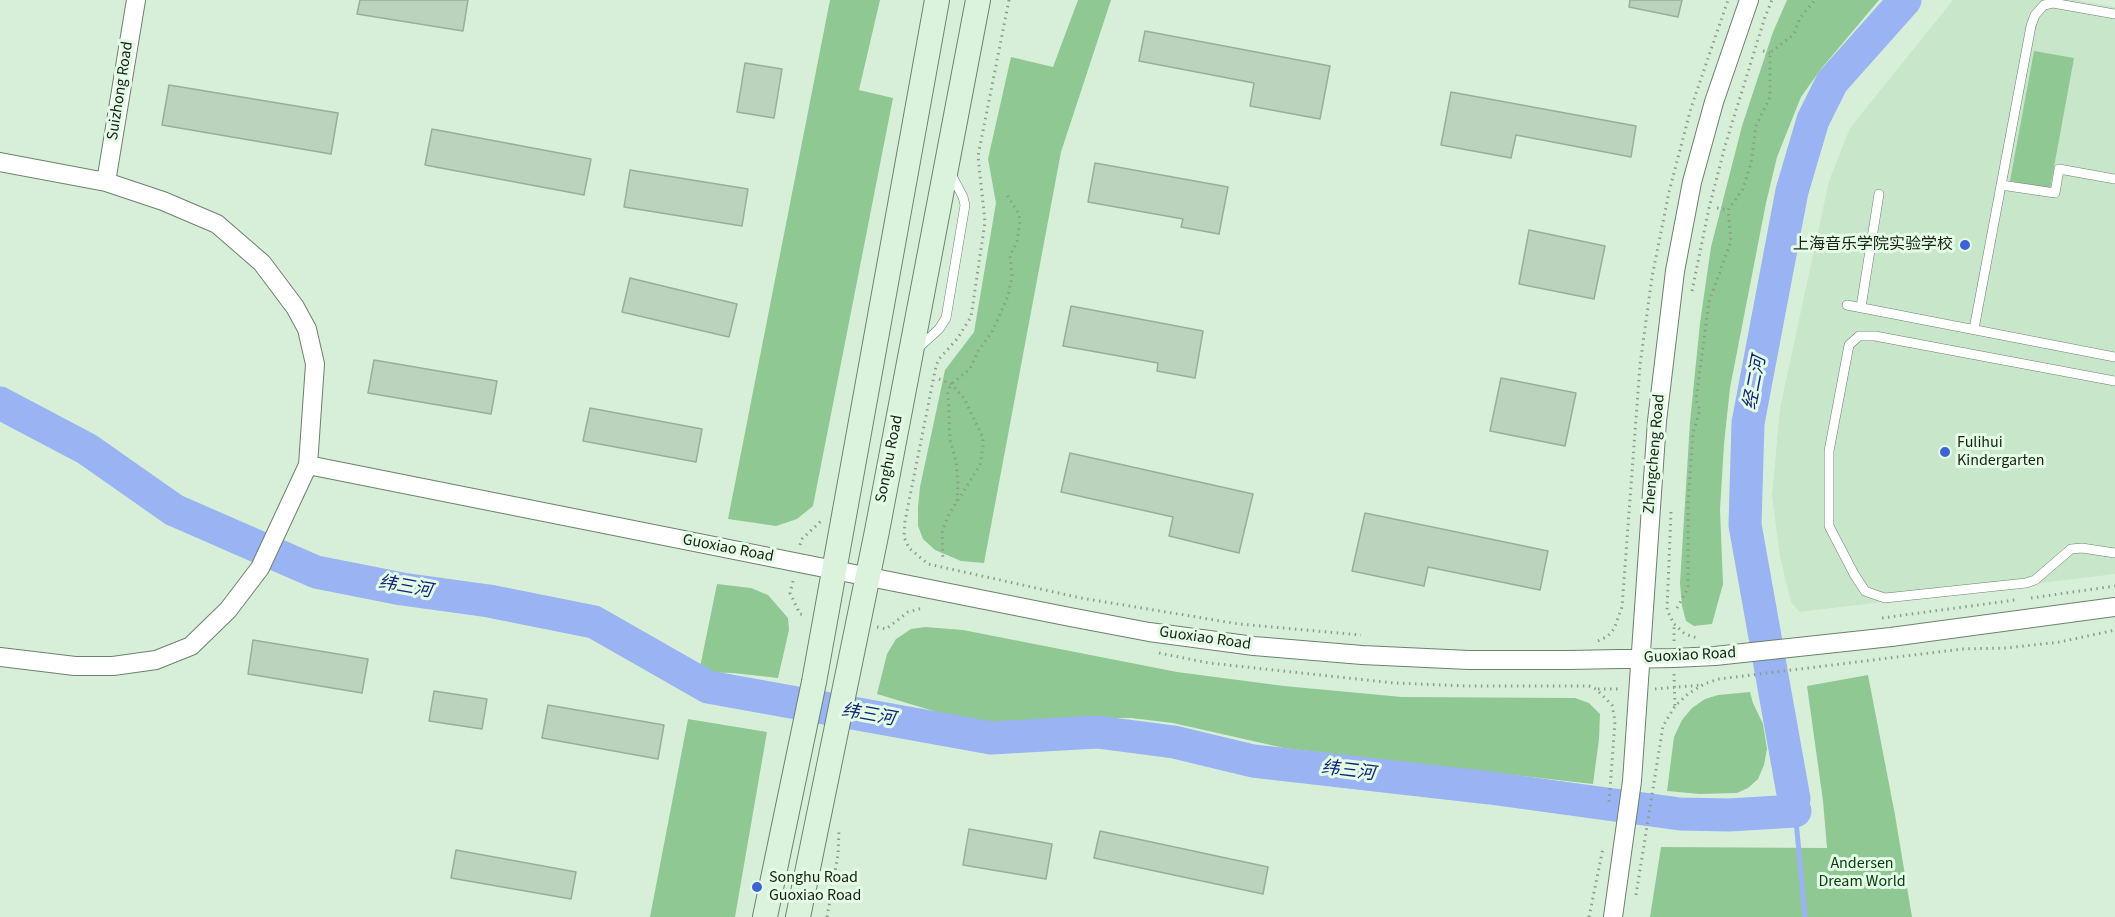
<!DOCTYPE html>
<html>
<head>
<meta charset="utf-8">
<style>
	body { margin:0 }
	canvas { display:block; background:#d7efd8 }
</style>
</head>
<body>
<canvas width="2115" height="917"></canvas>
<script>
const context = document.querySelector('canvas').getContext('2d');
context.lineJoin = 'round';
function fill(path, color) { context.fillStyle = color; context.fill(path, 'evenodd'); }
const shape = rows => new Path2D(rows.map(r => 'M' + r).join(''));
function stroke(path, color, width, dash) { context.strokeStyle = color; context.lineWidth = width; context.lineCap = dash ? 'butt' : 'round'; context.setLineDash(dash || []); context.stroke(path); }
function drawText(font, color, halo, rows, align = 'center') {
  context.font = font + ' "Source Sans 3","Noto Sans SC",sans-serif'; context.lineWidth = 6; context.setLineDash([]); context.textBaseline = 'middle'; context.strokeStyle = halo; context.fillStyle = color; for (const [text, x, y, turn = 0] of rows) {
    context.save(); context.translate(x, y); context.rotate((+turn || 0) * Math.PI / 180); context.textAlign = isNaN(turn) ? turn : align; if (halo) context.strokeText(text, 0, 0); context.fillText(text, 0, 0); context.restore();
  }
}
const built = shape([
	[1953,0,2076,0,2115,7,2115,574,1799,612,1791,602,1780,557,1772,496,1780,408,1829,181,1850,128]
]);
const green = shape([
	[830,0,880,0,859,90,893,98,813,506,797,519,776,526,728,519],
	[1078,0,1111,0,1061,152,984,563,961,561,935,550,923,539,918,526,918,507,920,487,945,370,974,332,996,203,988,159,1011,57,1053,67],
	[1787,0,1879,0,1821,69,1801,97,1777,157,1766,203,1730,388,1724,444,1720,509,1723,584,1712,624,1694,626,1686,621,1682,606,1680,583,1690,422,1700,323,1711,247,1742,126,1773,32],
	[2034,51,2074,58,2050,189,2010,181],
	[717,584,751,588,768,595,788,618,789,630,778,678,733,673,699,672],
	[925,627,963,630,1177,672,1284,686,1402,697,1575,698,1589,703,1600,714,1599,739,1593,784,1442,767,1284,748,1173,723,1131,718,1083,718,989,726,970,722,877,694,887,654,896,639,911,629],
	[1868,675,1895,815,1912,917,1650,917,1661,847,1827,848,1823,801,1807,686],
	[1750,692,1753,703,1763,724,1767,749,1764,765,1758,779,1748,788,1737,793,1700,794,1667,791,1674,737,1682,720,1692,708,1705,699,1718,695],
	[688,719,767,732,735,917,650,917]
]);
const stream = shape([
	[1794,799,1805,917]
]);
const river = shape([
	[0,403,87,449,174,510,316,572,402,589,489,601,594,622,708,687,991,738,1097,732,1174,742,1253,761,1490,788,1680,814,1729,815,1795,811],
	[1794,799,1745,525,1748,423,1792,191,1813,120,1832,82,1905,0]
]);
const building = shape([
	[360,0,468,0,463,31,357,14,360,0],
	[1630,0,1682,0,1678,17,1629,7,1630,0],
	[1145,31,1330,66,1320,119,1250,106,1254,83,1139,61,1145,31],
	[745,63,782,69,774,118,737,112,745,63],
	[169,85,338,113,331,154,162,125,169,85],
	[1451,92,1636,126,1631,157,1516,135,1511,158,1441,145,1451,92],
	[432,129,591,159,584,195,425,165,432,129],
	[1095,163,1228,187,1219,234,1181,227,1183,219,1088,202,1095,163],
	[630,170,748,189,742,226,624,207,630,170],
	[1529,230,1605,246,1594,299,1519,284,1529,230],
	[630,278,737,304,729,337,622,312,630,278],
	[1071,306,1203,331,1195,378,1157,371,1158,363,1063,346,1071,306],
	[374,360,497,381,491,414,368,393,374,360],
	[1501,378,1576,393,1565,446,1490,431,1501,378],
	[590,408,702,429,696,462,583,441,590,408],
	[1070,453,1253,494,1239,553,1169,536,1173,517,1061,492,1070,453],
	[1365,513,1548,551,1540,590,1428,567,1424,586,1352,571,1365,513],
	[253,640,368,659,362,693,248,674,253,640],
	[434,691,487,699,482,729,429,721,434,691],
	[548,705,664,725,658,759,542,738,548,705],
	[969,829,1052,844,1046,879,963,865,969,829],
	[1100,831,1268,867,1263,894,1094,858,1100,831],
	[456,850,576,872,571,899,451,878,456,850]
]);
const path = shape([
	[1009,0,978,156,985,222,971,317,957,339,939,359,936,366,905,521,904,537,909,548,928,564,1081,598,1239,624,1361,635],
	[1763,51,1770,53],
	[1717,208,1728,210],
	[1692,291,1709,208,1725,146,1765,17,1772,0],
	[939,379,951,384,964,398,983,438,983,447,980,465,948,516,942,533,943,560],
	[957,501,958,484,956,461,950,440,948,393,951,384,970,369,978,351,992,332,1008,296,1012,276,1010,255,1017,242,1020,221,1019,214,1007,195],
	[1671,512,1667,610,1674,624,1685,634,1697,638],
	[800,545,802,539,821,521],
	[793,581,790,593,800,614,805,615],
	[2031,598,2115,586],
	[1677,608,1688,588,1688,503,1693,433,1700,410,1696,400,1709,302,1731,241,1728,210,1743,189,1751,163,1756,126,1770,97,1770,53,1794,34,1800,18,1815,0],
	[1882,618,2015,600],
	[877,627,886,629,908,612,923,608],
	[1598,641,1608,636,1614,629,1622,607,1640,365,1652,277,1669,192,1691,108,1728,0],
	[1674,641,1674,624],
	[1159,653,1209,663,1394,683,1466,686,1589,686,1596,689,1612,705,1615,721,1609,803],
	[1674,674,1675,706],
	[1598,689,1621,689],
	[1655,689,1702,685],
	[1636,895,1663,726,1675,706,1688,694,1704,684,1719,679,1962,649,2006,648,2060,642,2115,630],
	[827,917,838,855,839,830],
	[1589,917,1603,848]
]);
const service = shape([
	[2001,185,2055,193,2059,169,2115,179],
	[1847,305,2115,357],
	[1861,307,1879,194],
	[1974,329,2031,26,2035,15,2044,5,2053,3,2115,14],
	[917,349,939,329,946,318,965,205,963,197,950,172],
	[2115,381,1875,336,1859,336,1849,345,1829,451,1829,526,1854,574,1865,591,1873,594,1885,598,2026,583,2035,580,2071,549,2082,548,2115,553]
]);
const minor = shape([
	[0,162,106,182,163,201,217,224,262,263,295,307,307,329,315,364,308,465,260,568,228,610,191,646,156,660,113,666,75,666,0,657],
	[106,182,136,0],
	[308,465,1070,617,1149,632,1254,646,1362,655,1469,660,1567,660,1674,658,1715,656,1891,637,2115,607],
	[1613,917,1632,781,1657,421,1675,271,1692,182,1714,102,1749,0]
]);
const secondary = shape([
	[765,917,814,682,937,0],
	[798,917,877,531,978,0]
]);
const markers = [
	[1965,245,6,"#3f63d5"],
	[1945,452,6,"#3f63d5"],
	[757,887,6,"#3f63d5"]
];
const streetNames = [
	["Suizhong Road",121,91,-81],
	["Zhengcheng Road",1655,454,-85],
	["Songhu Road",890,459,-79],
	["Guoxiao Road",728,549,11],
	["Guoxiao Road",1205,639,8],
	["Guoxiao Road",1690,656,-3]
];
const poiNames = [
	["上海音乐学院实验学校",1953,245,"right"],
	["Fulihui",1957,443],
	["Kindergarten",1957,461],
	["Songhu Road",769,878],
	["Guoxiao Road",769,896]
];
const parkNames = [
	["Andersen",1862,864],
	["Dream World",1862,882]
];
const waterNames = [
	["经二河",1756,383,-79],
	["纬三河",405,588,10],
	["纬三河",868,716,10],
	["纬三河",1348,772,7]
];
fill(built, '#c8e6c9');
fill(green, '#90c893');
stroke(stream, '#99b3f3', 5);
stroke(river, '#99b3f3', 33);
fill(building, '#bbd2bc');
stroke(building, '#97ae98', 1.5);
stroke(service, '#6c826d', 10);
stroke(minor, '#6c826d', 20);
stroke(secondary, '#6c826d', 26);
stroke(path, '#8c9d8c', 3, [1.5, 4.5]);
stroke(service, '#fff', 9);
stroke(minor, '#fff', 18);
stroke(secondary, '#dbf2dd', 24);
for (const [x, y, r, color] of markers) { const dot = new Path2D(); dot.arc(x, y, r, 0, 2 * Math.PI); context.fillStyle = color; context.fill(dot); stroke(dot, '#e4fce5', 2); }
drawText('16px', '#192119', '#e4fce5', streetNames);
drawText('16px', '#192119', '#e4fce5', poiNames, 'left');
drawText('16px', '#094014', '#e4fce5', parkNames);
drawText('italic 18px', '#11247d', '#e4fce5', waterNames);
</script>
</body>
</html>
